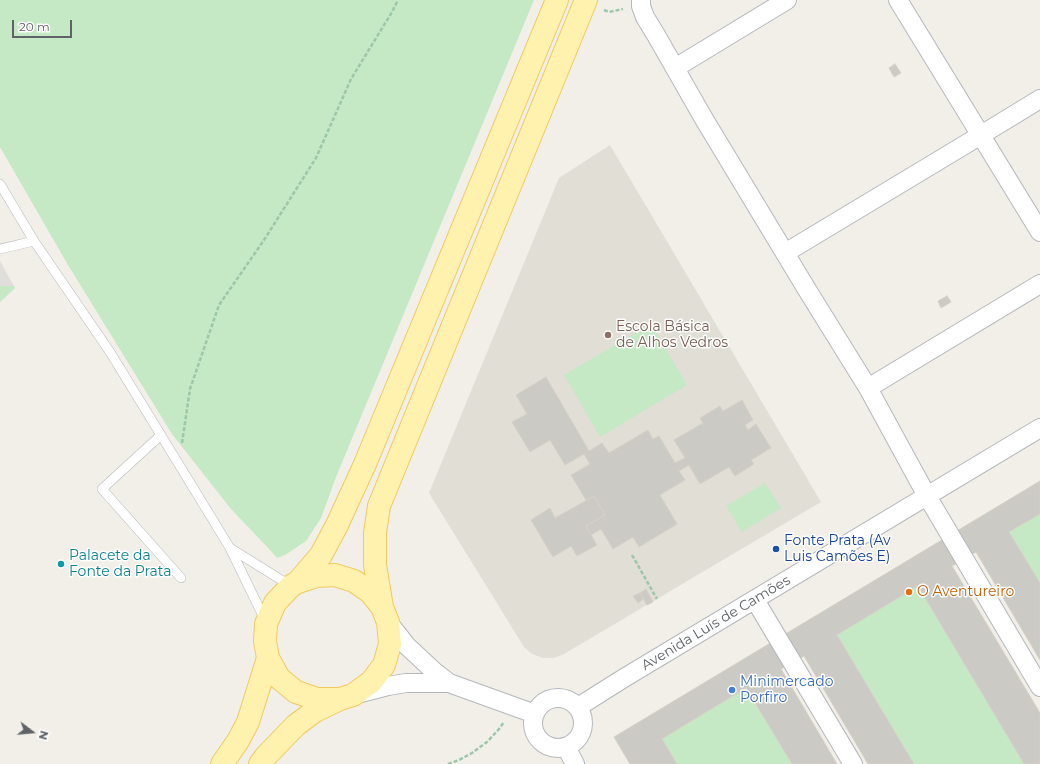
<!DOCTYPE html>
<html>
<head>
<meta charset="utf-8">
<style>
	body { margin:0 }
	#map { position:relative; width:1040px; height:764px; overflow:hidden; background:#f1efe8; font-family:Montserrat,sans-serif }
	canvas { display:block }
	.north { position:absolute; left:12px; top:712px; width:40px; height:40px; -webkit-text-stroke:3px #fff; paint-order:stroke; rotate:106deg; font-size:11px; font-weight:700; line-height:16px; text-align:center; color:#5f6368 }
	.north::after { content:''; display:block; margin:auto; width:14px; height:18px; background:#5f6368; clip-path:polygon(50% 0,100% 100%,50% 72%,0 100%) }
	.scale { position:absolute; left:12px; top:20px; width:60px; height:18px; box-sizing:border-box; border:2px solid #5f6368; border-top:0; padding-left:5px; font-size:12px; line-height:14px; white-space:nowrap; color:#5f6368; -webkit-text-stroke:3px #fff; paint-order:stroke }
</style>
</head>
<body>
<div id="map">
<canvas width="1040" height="764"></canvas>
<div class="north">N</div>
<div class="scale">20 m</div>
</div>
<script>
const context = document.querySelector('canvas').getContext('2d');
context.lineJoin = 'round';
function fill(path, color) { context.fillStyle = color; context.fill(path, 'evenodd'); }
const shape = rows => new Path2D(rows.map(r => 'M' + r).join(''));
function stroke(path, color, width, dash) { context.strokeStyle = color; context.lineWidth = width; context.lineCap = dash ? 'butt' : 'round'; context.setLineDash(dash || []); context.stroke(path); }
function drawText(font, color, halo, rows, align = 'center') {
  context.font = font + ' Montserrat,sans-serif'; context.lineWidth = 3; context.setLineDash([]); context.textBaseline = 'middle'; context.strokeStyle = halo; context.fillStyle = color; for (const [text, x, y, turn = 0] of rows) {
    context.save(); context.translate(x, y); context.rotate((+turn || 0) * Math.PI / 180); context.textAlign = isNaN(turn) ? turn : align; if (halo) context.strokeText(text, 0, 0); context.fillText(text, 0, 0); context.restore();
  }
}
const industrial = shape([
	[0,261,15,288,0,302]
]);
const education = shape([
	[610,145,821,502,564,654,554,658,543,658,532,654,524,647,429,493,559,178]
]);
const green = shape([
	[0,0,534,0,336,477,321,518,306,541,285,555,277,558,271,551,231,509,172,434,68,265,0,147],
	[0,286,14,286,15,288,0,302],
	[651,324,687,385,600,437,564,375],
	[765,483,781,508,742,532,726,506],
	[1040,514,1040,583,1009,532],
	[918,586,1024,764,914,764,837,635],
	[746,688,792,764,677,764,662,739]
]);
const building = shape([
	[895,64,901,73,894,77,889,68,895,64],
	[947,296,951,302,941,308,938,301,947,296],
	[546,377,589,451,602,443,609,453,648,430,653,439,659,436,675,463,685,458,674,440,703,423,700,418,720,406,723,411,742,400,753,420,745,425,748,430,756,424,771,448,751,460,754,464,735,476,729,467,700,484,689,465,679,471,685,480,660,495,677,524,639,547,633,537,613,549,601,529,591,535,586,526,605,515,594,496,586,500,571,475,590,464,584,454,565,465,550,440,530,452,512,422,527,414,516,395,546,377],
	[1040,481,1040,514,1009,532,1040,583,1040,660,976,552,952,566,1040,713,1040,764,1024,764,918,586,837,635,914,764,868,764,804,656,781,669,837,764,792,764,746,688,662,739,677,764,630,764,614,737,1040,481],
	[594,496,605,515,586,526,597,545,577,556,571,546,553,557,531,520,550,508,555,518,594,496],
	[646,589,653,602,647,605,640,593,646,589],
	[640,593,643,599,638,603,633,596,640,593]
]);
const path = shape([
	[604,10,609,12,623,9],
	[182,443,190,389,219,305,264,240,316,158,351,79,392,12,398,0],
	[632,555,657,599],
	[448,764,459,760,472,753,487,742,499,729,504,722]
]);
const service = shape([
	[0,184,34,241,110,352,230,548,265,620],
	[0,249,34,241],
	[161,435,102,489,181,578],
	[230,548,291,586]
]);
const minor = shape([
	[641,0,641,6,645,17,656,35,704,119,806,288,868,388,927,496,1040,687],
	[898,0,1040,232],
	[675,68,787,0],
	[785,253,981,135,1040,99],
	[868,388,1040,284],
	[755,600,853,764],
	[388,622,407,646,436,673,449,683,535,714],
	[357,694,388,686,406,683,449,683],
	'533 723a25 25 0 1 1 50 0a25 25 0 1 1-50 0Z',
	[578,707,624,678,1040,428],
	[566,747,575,764]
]);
const primary = shape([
	[298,582,321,555,337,525,365,464,557,0],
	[338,699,317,699,296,692,279,678,268,658,265,641,266,624,275,603,291,586,298,582,316,576,335,575,354,581,370,592,382,607],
	[222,764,238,741,248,722,268,658],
	[260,764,266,756,296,725,315,711,340,699,353,695,371,682,384,665,390,644,388,622,382,607,375,565,375,533,379,506,408,435,586,0]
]);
const markers = [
	[608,335,4,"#8d6e63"],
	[776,549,4,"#1a4fb4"],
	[61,564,4,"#0f9aa8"],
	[909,592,4,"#e8710a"],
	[732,690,4,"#3f7fe0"]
];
const educationNames = [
	["Escola Básica",616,327],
	["de Alhos Vedros",616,343]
];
const transitNames = [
	["Fonte Prata (Av",784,541],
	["Luis Camões E)",784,557]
];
const cultureNames = [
	["Palacete da",69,556],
	["Fonte da Prata",69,572]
];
const foodNames = [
	["O Aventureiro",917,592]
];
const streetNames = [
	["Avenida Luís de Camões",716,623,-31]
];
const shopNames = [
	["Minimercado",740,682],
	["Porfiro",740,698]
];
fill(industrial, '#e0deda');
fill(education, '#e1ded6');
fill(green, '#c5e8c5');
fill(building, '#cccac5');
stroke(building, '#d6d1c6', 1);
stroke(service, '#b5b8bc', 10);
stroke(minor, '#b5b8bc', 20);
stroke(primary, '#f2c960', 24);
stroke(path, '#9cc7a9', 2.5, [4, 2]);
stroke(service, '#fff', 9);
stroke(minor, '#fff', 18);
stroke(primary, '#fff2af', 22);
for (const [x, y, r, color] of markers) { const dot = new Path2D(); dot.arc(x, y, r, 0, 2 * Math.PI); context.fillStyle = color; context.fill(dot); stroke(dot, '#fff', 1.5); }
drawText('14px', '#785e54', '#fff', educationNames, 'left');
drawText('14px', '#164399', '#fff', transitNames, 'left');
drawText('14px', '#0d838f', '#fff', cultureNames, 'left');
drawText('14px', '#c56008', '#fff', foodNames, 'left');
drawText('14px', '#5f6368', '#fff', streetNames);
drawText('14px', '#366cbe', '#fff', shopNames, 'left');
</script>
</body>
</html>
